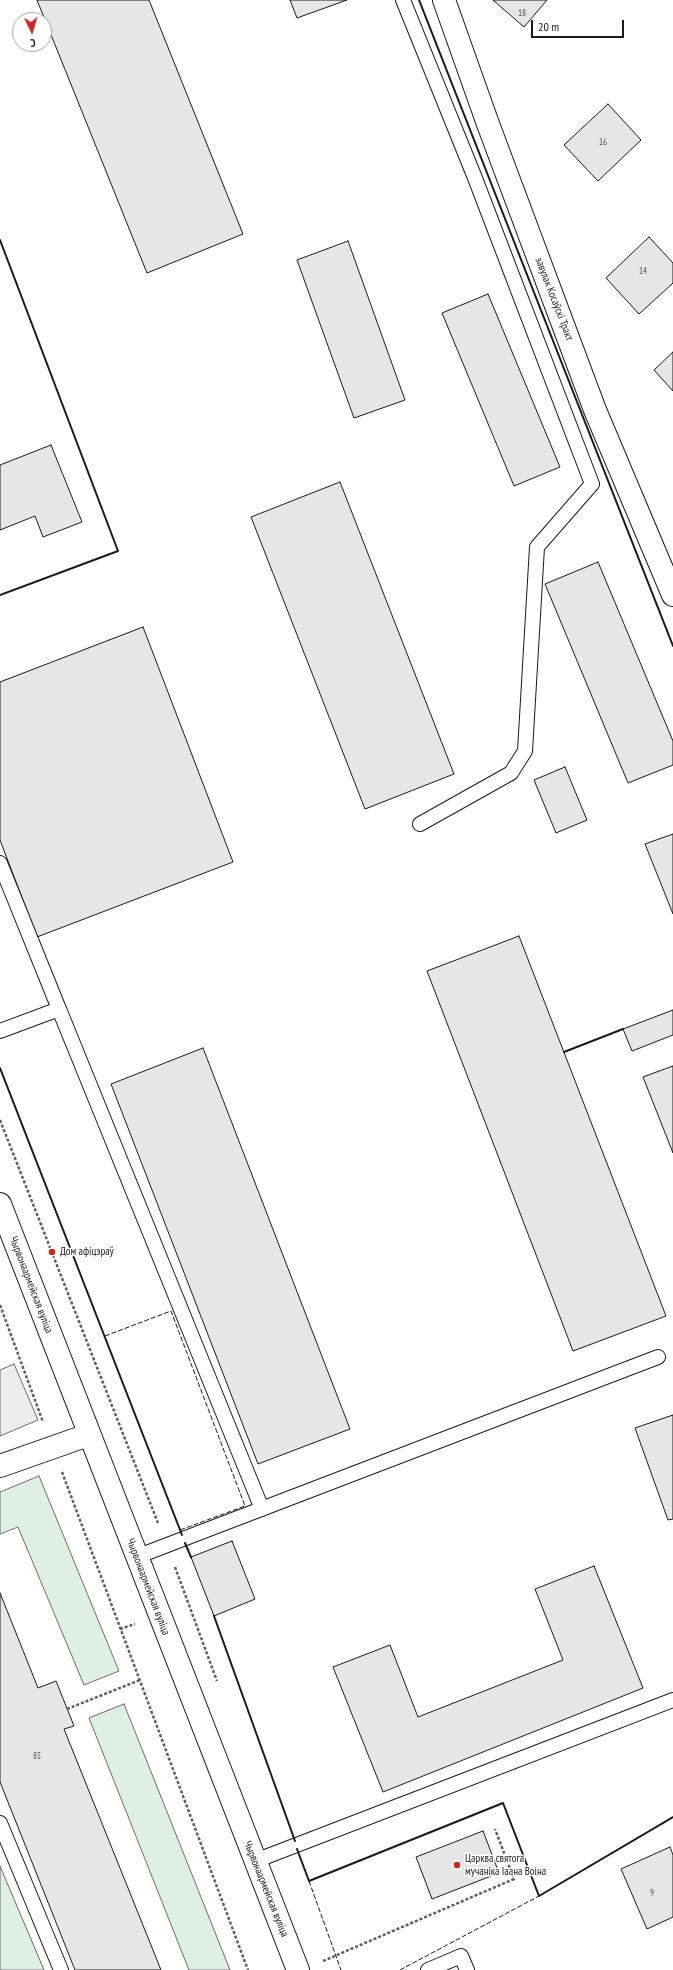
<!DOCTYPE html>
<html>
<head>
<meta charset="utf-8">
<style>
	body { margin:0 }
	#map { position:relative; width:673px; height:1970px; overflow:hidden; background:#fff; font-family:"PT Sans Narrow",sans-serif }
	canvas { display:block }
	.north { position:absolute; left:12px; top:12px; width:40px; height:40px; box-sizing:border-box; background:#fff; border:1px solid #a3a3a3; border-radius:50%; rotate:175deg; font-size:11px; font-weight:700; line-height:16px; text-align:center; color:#1a1a1a }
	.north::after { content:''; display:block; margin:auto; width:14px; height:18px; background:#c62828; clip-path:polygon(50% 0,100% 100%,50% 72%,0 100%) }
	.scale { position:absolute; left:531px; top:20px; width:93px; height:18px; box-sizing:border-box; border:2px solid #1a1a1a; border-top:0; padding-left:5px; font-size:12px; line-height:14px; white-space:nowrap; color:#1a1a1a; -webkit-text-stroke:3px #fff; paint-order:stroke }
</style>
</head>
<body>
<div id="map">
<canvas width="673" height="1970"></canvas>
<div class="north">С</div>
<div class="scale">20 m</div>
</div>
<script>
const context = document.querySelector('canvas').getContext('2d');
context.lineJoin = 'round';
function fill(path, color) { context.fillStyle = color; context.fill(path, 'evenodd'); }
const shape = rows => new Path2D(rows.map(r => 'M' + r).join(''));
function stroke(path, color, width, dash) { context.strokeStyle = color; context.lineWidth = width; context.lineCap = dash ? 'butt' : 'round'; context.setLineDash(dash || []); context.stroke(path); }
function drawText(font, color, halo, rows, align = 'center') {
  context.font = font + ' "PT Sans Narrow",sans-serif'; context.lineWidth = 3; context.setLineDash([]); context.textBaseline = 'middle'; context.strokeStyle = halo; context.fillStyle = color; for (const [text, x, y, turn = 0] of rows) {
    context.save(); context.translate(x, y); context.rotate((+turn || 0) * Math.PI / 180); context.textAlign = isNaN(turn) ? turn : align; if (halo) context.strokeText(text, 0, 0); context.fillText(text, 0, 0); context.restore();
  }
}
const green = shape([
	[39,1476,119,1671,84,1685,18,1527,0,1534,0,1492,39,1476],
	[124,1704,230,1970,189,1970,89,1718,124,1704],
	[0,1866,44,1970,0,1970,0,1866]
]);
const parking = shape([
	[14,1364,38,1420,0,1436,0,1370,14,1364]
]);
const building = shape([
	[37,0,149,0,243,234,147,273,37,0],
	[290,0,347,0,297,18,290,0],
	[493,0,547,0,524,27,493,0],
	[608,104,641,140,598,181,564,145,608,104],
	[649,237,673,263,673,283,639,314,606,278,649,237],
	[348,241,405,400,354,418,297,260,348,241],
	[488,294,560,467,514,486,442,313,488,294],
	[673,352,673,391,654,370,673,352],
	[51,445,82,522,43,537,35,516,0,530,0,465,51,445],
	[340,482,454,774,365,809,251,517,340,482],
	[598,562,673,741,673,765,628,783,545,584,598,562],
	[143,627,233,862,37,937,0,840,0,682,143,627],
	[565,767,587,820,556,833,534,780,565,767],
	[673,834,673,914,645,844,673,834],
	[519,936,666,1316,573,1351,427,971,519,936],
	[673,1010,673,1035,632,1051,623,1029,673,1010],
	[203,1048,350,1429,258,1464,111,1084,203,1048],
	[673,1066,673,1153,643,1077,673,1066],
	[673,1415,673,1519,668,1520,635,1428,673,1415],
	[232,1541,255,1599,214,1616,191,1557,232,1541],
	[594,1566,643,1688,383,1792,333,1667,390,1645,418,1717,563,1660,535,1589,594,1566],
	[0,1593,38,1688,56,1681,74,1726,64,1729,161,1970,75,1970,0,1782,0,1593],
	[483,1831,499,1873,432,1899,416,1857,483,1831],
	[670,1847,673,1855,673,1917,647,1929,621,1869,670,1847]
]);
const path = shape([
	[0,1120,158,1523],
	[0,1305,43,1422],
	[62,1472,248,1970],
	[175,1567,217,1681],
	[120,1629,135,1624],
	[67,1709,140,1680],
	[323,1961,514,1879,495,1829]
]);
const service = shape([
	[403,0,475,178,592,484,537,547,525,751,511,773,420,824],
	[0,863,59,1009,0,1031],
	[59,1009,262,1509],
	[136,1557,658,1357],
	[0,1823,61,1970],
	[255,1861,673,1700],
	[428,1970,461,1956,467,1970]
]);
const minor = shape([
	[444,0,488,124,595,410,673,595],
	[0,1466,88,1435]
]);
const trunk = shape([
	[0,1204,298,1970]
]);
const fence = shape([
	[105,1336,171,1311,245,1506,180,1530],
	[309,1881,341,1970],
	[400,1970,539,1896]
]);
const wall = shape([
	[419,0,673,646],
	[0,240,118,551,0,595],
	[564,1052,623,1029],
	[0,1068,182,1535],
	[185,1543,191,1557],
	[214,1616,295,1841],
	[297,1849,309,1881,503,1803,539,1896,673,1817]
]);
const markers = [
	[52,1252,4,"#c62828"],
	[457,1865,4,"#c62828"]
];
const numberNames = [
	["18",522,13],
	["16",603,142],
	["14",643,271],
	["85",37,1756],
	["9",652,1893]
];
const streetNames = [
	["завулак Косаўскі Тракт",554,299,69],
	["Чырвонаармейская вуліца",31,1285,69],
	["Чырвонаармейская вуліца",148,1587,69],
	["Чырвонаармейская вуліца",266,1889,68]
];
const poiNames = [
	["Дом афіцэраў",60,1252],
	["Царква святога",465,1859],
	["мучаніка Іаана Воіна",465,1872]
];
fill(green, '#e0efe3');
stroke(green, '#6a6a6a', 1);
fill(parking, '#ededed');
stroke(parking, '#6a6a6a', 1);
fill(building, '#e6e6e6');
stroke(building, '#1a1a1a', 1);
stroke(service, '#1a1a1a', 16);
stroke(minor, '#1a1a1a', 24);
stroke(trunk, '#1a1a1a', 24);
stroke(path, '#5f5f5f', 2.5, [3, 2]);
stroke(service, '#fff', 14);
stroke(minor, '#fff', 22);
stroke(trunk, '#fff', 22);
stroke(fence, '#1a1a1a', 1, [5, 2]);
stroke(wall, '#1a1a1a', 2);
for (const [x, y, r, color] of markers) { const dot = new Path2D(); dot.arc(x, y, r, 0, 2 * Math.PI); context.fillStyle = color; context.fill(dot); stroke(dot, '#fff', 1.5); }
drawText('9px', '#4d4d4d', null, numberNames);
drawText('11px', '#1a1a1a', '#fff', streetNames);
drawText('11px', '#1a1a1a', '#fff', poiNames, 'left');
</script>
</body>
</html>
